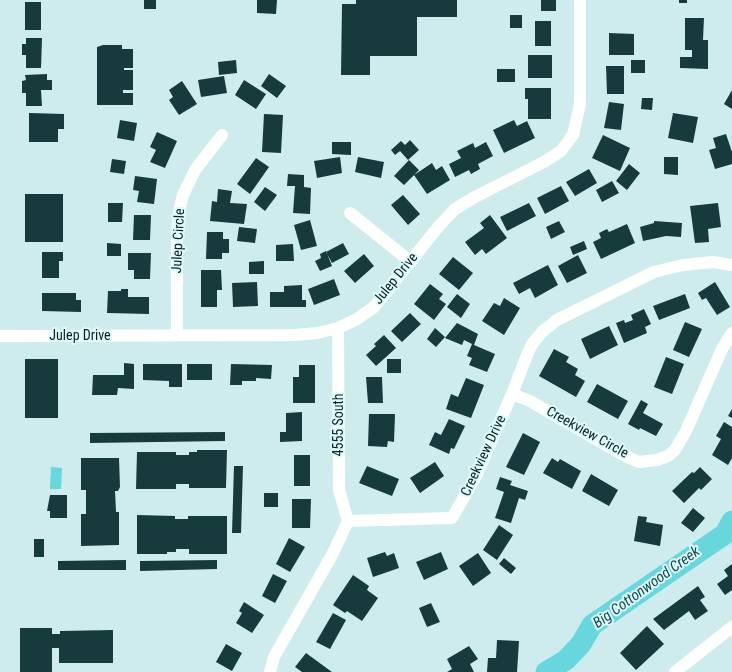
<!DOCTYPE html>
<html>
<head>
<meta charset="utf-8">
<style>
	body { margin:0 }
	canvas { display:block; background:#ceecee }
</style>
</head>
<body>
<canvas width="732" height="672"></canvas>
<script>
const context = document.querySelector('canvas').getContext('2d');
context.lineJoin = 'round';
function fill(path, color) { context.fillStyle = color; context.fill(path, 'evenodd'); }
const shape = rows => new Path2D(rows.map(r => 'M' + r).join(''));
function stroke(path, color, width, dash) { context.strokeStyle = color; context.lineWidth = width; context.lineCap = dash ? 'butt' : 'round'; context.setLineDash(dash || []); context.stroke(path); }
function drawText(font, color, halo, rows, align = 'center') {
  context.font = font + ' "Roboto Condensed",sans-serif'; context.lineWidth = 4; context.setLineDash([]); context.textBaseline = 'middle'; context.strokeStyle = halo; context.fillStyle = color; for (const [text, x, y, turn = 0] of rows) {
    context.save(); context.translate(x, y); context.rotate((+turn || 0) * Math.PI / 180); context.textAlign = isNaN(turn) ? turn : align; if (halo) context.strokeText(text, 0, 0); context.fillText(text, 0, 0); context.restore();
  }
}
const water = shape([
	[51,467,62,468,61,489,50,489]
]);
const stream = shape([
	[731,523,732,524]
]);
const river = shape([
	[546,672,566,660,581,644,592,625,725,534,732,521]
]);
const building = shape([
	[144,0,156,0,156,9,144,9],
	[257,0,277,0,276,14,257,13],
	[356,0,457,0,457,17,417,17,417,56,370,56,370,75,341,75,342,4,356,4],
	[541,0,556,0,556,11,541,11],
	[679,0,687,0,687,3,679,3],
	[25,2,41,2,41,30,25,30],
	[510,15,522,15,522,28,510,28],
	[685,18,704,18,703,40,708,40,708,69,680,68,680,57,692,57,692,50,685,50],
	[535,21,551,21,551,46,535,46],
	[609,33,634,34,634,55,609,55],
	[26,38,42,38,41,68,26,68,26,55,22,55,22,44,26,44],
	[103,45,122,45,122,49,133,49,133,68,124,68,124,70,133,70,133,90,123,90,123,93,133,93,133,105,97,105,97,47],
	[528,55,552,55,552,78,528,78],
	[236,60,237,73,219,75,218,62],
	[631,60,645,60,645,73,631,73],
	[606,66,624,66,624,94,607,94],
	[497,69,515,69,515,82,497,82],
	[47,74,47,80,52,80,52,90,41,90,42,106,26,106,26,93,22,93,22,81,26,80,25,75],
	[269,74,286,86,277,98,261,86],
	[224,76,227,93,201,97,198,80],
	[244,80,266,94,256,109,235,95],
	[182,81,197,104,179,115,169,100,173,97,169,90],
	[525,88,551,88,551,119,528,119,528,99,525,99],
	[732,90,732,109,724,104],
	[642,98,653,98,652,110,641,109],
	[609,102,624,104,621,130,604,128],
	[29,113,64,114,64,129,58,129,58,142,29,142],
	[673,113,698,117,693,143,668,138],
	[264,114,283,115,281,153,262,152],
	[120,120,137,123,134,141,117,138],
	[514,120,517,126,527,121,535,138,504,153,493,130],
	[157,132,177,141,165,168,150,162,156,150,150,147],
	[726,134,732,152,732,164,715,169,709,150,716,148,713,138],
	[603,135,630,148,620,171,592,158],
	[410,140,419,150,408,160,400,151,395,155,391,150,401,141,405,145],
	[332,142,351,142,351,155,332,154],
	[486,142,493,156,478,164,480,169,471,174,469,170,455,177,449,164,461,158,457,151,473,143,475,148],
	[340,157,342,173,317,178,314,161],
	[358,157,384,162,381,178,355,172],
	[664,157,678,157,678,175,664,174],
	[256,158,269,167,250,194,237,184],
	[112,159,126,161,124,174,110,172],
	[409,160,419,170,404,185,394,176],
	[432,163,436,170,442,166,450,180,427,194,414,175],
	[629,164,640,173,627,190,616,181],
	[589,169,597,183,575,196,566,182],
	[288,174,304,175,304,187,311,188,310,214,293,213,295,186,287,186],
	[135,176,157,179,154,204,137,202,139,191,133,190],
	[612,181,619,193,602,202,596,190],
	[561,186,569,201,545,214,537,198],
	[265,187,277,195,265,211,254,202],
	[218,189,232,191,230,203,247,204,244,224,210,221,212,201,217,202],
	[25,194,63,194,63,242,25,242],
	[403,195,420,214,408,225,391,205],
	[108,203,123,203,122,222,108,222],
	[529,203,536,216,507,231,500,217],
	[718,203,721,227,708,229,709,242,695,243,690,206],
	[134,215,151,215,150,240,133,240],
	[490,215,507,238,486,254,482,249,475,255,465,242,484,228,480,223],
	[310,220,317,246,301,250,294,225],
	[559,221,565,232,551,239,546,227],
	[654,221,682,223,681,237,666,236,643,241,640,227,654,223],
	[627,224,635,243,601,259,593,242,601,238,599,233,607,229,609,232],
	[239,227,257,229,255,243,237,241],
	[207,232,223,232,223,239,229,239,229,253,222,253,222,259,206,259],
	[584,241,587,249,573,255,570,247],
	[107,243,121,244,121,256,107,256],
	[343,243,349,254,332,263,326,252],
	[293,244,294,261,276,261,276,245],
	[326,251,332,266,320,271,315,261,321,258,320,254],
	[42,252,63,252,63,261,59,261,59,278,42,278],
	[128,253,151,253,150,279,134,279,134,270,128,270],
	[364,254,374,266,355,283,344,271],
	[578,255,587,273,567,283,558,266],
	[453,257,473,273,459,290,439,274],
	[264,261,264,274,249,274,249,262],
	[548,265,558,285,535,298,530,288,519,294,513,283],
	[201,270,221,270,222,290,217,290,217,307,201,307],
	[334,279,340,295,314,305,308,289],
	[257,282,258,306,233,307,232,283],
	[715,282,730,307,717,315,706,298,702,300,698,293],
	[430,284,443,294,439,299,446,304,434,320,414,304],
	[302,285,302,300,306,300,306,307,270,307,270,292,284,292,284,286],
	[121,289,128,289,128,297,149,297,149,314,107,313,108,291,121,291],
	[42,293,76,293,76,300,81,300,81,312,42,311],
	[457,294,470,304,461,318,447,307],
	[685,294,690,308,659,320,653,306],
	[504,298,520,308,504,335,482,321,494,303,500,306],
	[644,309,651,324,645,327,647,333,624,343,616,323,624,320,625,323,633,320,631,315],
	[410,313,421,324,402,342,391,331],
	[685,322,702,329,689,357,673,350],
	[457,323,478,334,474,345,495,354,487,372,469,365,472,358,467,356,472,344,464,340,462,345,445,338],
	[609,326,618,345,590,359,581,339],
	[435,328,445,337,436,347,427,339],
	[384,335,396,348,376,366,366,355,376,346,374,344],
	[554,349,569,357,566,362,578,369,575,375,585,381,576,397,539,376],
	[666,357,684,364,672,394,654,387],
	[25,359,58,359,58,418,25,418],
	[387,359,401,359,401,373,387,373],
	[124,363,134,364,134,389,118,388,117,395,92,395,93,375,124,375],
	[143,364,182,364,182,387,169,387,169,381,143,380],
	[187,364,212,364,212,380,187,380],
	[231,364,272,365,271,379,256,378,256,381,242,381,242,385,230,385],
	[299,365,315,365,315,403,293,403,293,377,299,377],
	[366,377,382,377,383,403,368,403],
	[466,378,484,385,471,418,446,409,451,394,458,397],
	[597,384,628,401,618,419,587,402],
	[641,400,648,404,643,413,663,424,656,436,640,428,639,430,628,424],
	[732,409,732,418,728,416],
	[302,412,302,441,280,442,280,432,286,432,286,413],
	[369,414,395,414,394,442,388,441,387,447,368,446],
	[449,419,465,426,454,449,451,448,449,454,429,445,435,432,441,435],
	[724,422,732,427,732,458,728,465,712,455,721,439,716,436],
	[225,432,225,441,90,443,90,433],
	[523,433,540,442,524,475,506,467],
	[197,450,227,450,226,488,189,488,189,484,176,484,176,489,136,489,137,452,176,452,176,455,189,455,189,452,197,452],
	[294,455,310,455,310,486,294,486],
	[81,458,119,458,120,487,118,491,115,491,116,512,119,512,119,545,81,546,81,514,86,514,86,490,81,490],
	[552,458,558,462,560,459,581,471,572,489,543,473],
	[435,462,444,476,420,493,410,478],
	[234,466,243,466,241,533,232,533],
	[367,466,399,479,392,496,359,483],
	[700,467,712,479,701,490,699,488,684,503,672,491,692,472,694,473],
	[591,474,618,490,609,506,582,491],
	[500,477,512,481,510,485,528,491,525,500,519,498,511,523,495,518,504,492,496,489],
	[264,493,278,493,278,507,264,507],
	[50,495,67,495,67,518,50,518,50,511,47,511],
	[292,499,311,499,310,528,292,528],
	[693,508,705,518,693,532,681,523],
	[137,515,175,516,175,519,188,519,188,516,227,516,227,554,189,554,189,549,176,549,176,552,167,552,167,554,137,554],
	[638,516,647,517,646,522,663,525,660,546,634,541],
	[499,525,513,535,497,560,483,550],
	[289,538,305,547,290,572,276,564],
	[34,539,44,539,44,557,34,557],
	[385,552,387,556,394,553,399,568,373,577,367,558],
	[441,552,448,569,424,580,416,562],
	[478,553,491,573,473,586,459,566],
	[504,558,516,568,511,574,499,564],
	[126,560,126,570,58,570,58,561],
	[217,560,217,569,140,571,140,561],
	[732,564,732,590,725,595,717,584,728,576,724,570],
	[273,574,287,581,275,603,262,596],
	[353,575,369,586,367,590,378,598,362,621,347,611,345,613,333,605],
	[698,586,705,597,700,600,708,611,695,620,689,611,664,630,653,619],
	[244,602,264,615,252,633,236,623,242,613,239,611],
	[431,603,440,622,427,627,419,608],
	[333,613,346,620,330,649,316,642],
	[647,626,664,644,636,670,620,653],
	[20,628,52,628,52,634,60,634,60,631,113,630,113,663,59,663,59,648,52,648,52,672,20,672],
	[497,640,519,641,517,672,487,672,488,658,496,658],
	[226,644,242,653,232,671,216,662],
	[469,646,478,659,470,664,474,672,447,672,452,669,447,659],
	[306,653,332,672,302,672,295,667]
]);
const street = shape([
	[350,213,411,262],
	[338,328,339,490,348,521],
	[177,335,177,232,180,207,183,195,195,170,222,135],
	[0,336,295,335,317,333,338,328,357,319,374,307,438,227,455,209,475,197,544,162,561,151,573,135,580,104,580,0],
	[512,394,530,401,627,457,639,462,657,460,668,456,675,450,686,431,722,349,732,333],
	[270,672,274,657,332,555,348,521,452,518,475,478,512,394,527,355,532,344,543,331,557,320,654,272,683,265,713,262,732,265],
	[675,672,732,627]
]);
const streetNames = [
	["Julep Circle",179,241,-87],
	["Julep Drive",396,279,-51],
	["Julep Drive",80,336],
	["4555 South",339,425,-90],
	["Creekview Circle",587,433,29],
	["Creekview Drive",484,456,-65]
];
const waterNames = [
	["Big Cottonwood Creek",647,588,-36]
];
fill(water, '#68d6dd');
stroke(stream, '#68d6dd', 3.5);
stroke(river, '#68d6dd', 21);
fill(building, '#173a3d');
stroke(street, '#fff', 12);
drawText('14px', '#131e1f', '#dbfafc', streetNames);
drawText('italic 15px', '#16484b', '#dbfafc', waterNames);
</script>
</body>
</html>
